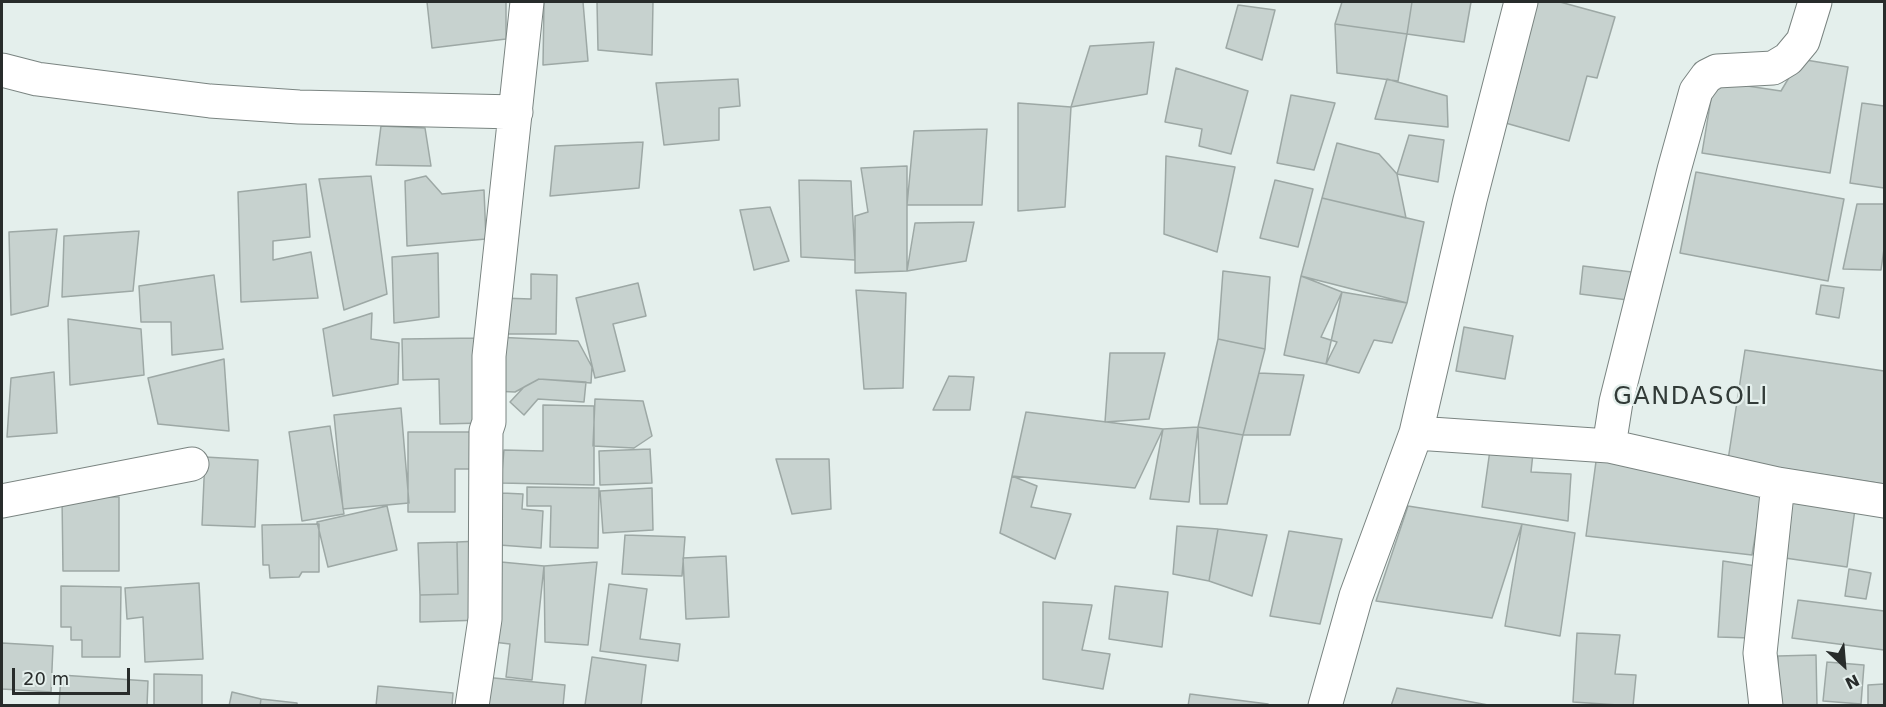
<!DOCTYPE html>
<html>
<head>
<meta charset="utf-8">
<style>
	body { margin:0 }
	#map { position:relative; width:1886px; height:707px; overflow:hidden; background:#e4efec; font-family:"DejaVu Sans",sans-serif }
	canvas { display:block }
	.frame { position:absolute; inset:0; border:3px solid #282c2b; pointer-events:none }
	.north { position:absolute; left:1814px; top:635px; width:60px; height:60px; -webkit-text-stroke:4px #e4efec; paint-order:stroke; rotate:154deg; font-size:16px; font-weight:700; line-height:24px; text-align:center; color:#282c2b }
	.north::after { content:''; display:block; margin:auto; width:21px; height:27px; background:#282c2b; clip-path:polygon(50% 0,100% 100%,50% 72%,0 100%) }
	.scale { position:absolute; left:12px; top:668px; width:118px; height:27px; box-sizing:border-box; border:3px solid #282c2b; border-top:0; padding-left:8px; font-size:18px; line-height:21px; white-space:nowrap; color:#282c2b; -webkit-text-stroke:4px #e4efec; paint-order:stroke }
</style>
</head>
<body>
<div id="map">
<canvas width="1886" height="707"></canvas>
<div class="frame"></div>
<div class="north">N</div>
<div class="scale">20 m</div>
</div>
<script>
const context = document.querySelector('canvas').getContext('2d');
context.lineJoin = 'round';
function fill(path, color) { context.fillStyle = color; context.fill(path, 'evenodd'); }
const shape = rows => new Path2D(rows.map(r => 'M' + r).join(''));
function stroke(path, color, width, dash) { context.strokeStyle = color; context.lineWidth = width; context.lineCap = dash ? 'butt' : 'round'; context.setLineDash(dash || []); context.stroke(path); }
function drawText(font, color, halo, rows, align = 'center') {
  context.font = font + ' "DejaVu Sans",sans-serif'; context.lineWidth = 4.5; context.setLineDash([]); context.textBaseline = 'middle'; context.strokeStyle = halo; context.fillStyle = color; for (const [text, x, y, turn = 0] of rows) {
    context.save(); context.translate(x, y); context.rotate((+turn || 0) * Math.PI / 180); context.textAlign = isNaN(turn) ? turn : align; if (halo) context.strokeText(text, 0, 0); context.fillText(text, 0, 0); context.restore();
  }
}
const building = shape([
	[427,2,506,2,506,39,432,48,427,2],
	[544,2,583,2,588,61,543,65,544,2],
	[597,2,653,2,652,55,598,50,597,2],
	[1342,2,1412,2,1407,34,1335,24,1342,2],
	[1412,2,1471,2,1464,42,1407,34,1412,2],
	[1536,2,1560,2,1615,17,1597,78,1587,76,1569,141,1502,122,1536,2],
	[1238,5,1275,10,1262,60,1226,48,1238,5],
	[1335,24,1407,34,1398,81,1337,73,1335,24],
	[1154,42,1147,94,1071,107,1090,46,1154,42],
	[1800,59,1848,67,1830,173,1702,153,1714,81,1781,91,1800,59],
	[1176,68,1248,91,1231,154,1199,146,1202,129,1165,122,1176,68],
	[738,79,740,106,719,108,719,140,664,145,656,83,738,79],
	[1387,79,1447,96,1448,127,1375,119,1387,79],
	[1291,95,1335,103,1314,170,1277,163,1291,95],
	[1018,103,1071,107,1065,207,1018,211,1018,103],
	[1862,103,1884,106,1884,188,1850,183,1862,103],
	[381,126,425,128,431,166,376,165,381,126],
	[987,129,982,205,907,205,914,131,987,129],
	[1409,135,1444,140,1438,182,1397,174,1409,135],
	[643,142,639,188,550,196,555,146,643,142],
	[1337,143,1379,154,1397,174,1406,218,1322,198,1337,143],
	[1166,156,1235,167,1217,252,1164,234,1166,156],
	[907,166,907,271,855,273,855,216,868,212,861,168,907,166],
	[1696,172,1844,199,1828,281,1680,253,1696,172],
	[371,176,387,294,344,310,319,179,371,176],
	[426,176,442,194,484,190,486,239,407,246,405,181,426,176],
	[799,180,851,181,855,260,801,257,799,180],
	[1275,180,1313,189,1298,247,1260,238,1275,180],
	[306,184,310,237,273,241,273,260,311,252,318,298,241,302,238,192,306,184],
	[1322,198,1424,222,1407,303,1301,276,1322,198],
	[1857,204,1884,204,1884,249,1881,270,1843,269,1857,204],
	[770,207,789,261,754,270,740,210,770,207],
	[974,222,966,261,907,271,915,223,974,222],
	[57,229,48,306,11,315,9,232,57,229],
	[139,231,133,291,62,297,64,236,139,231],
	[438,253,439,317,394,323,392,257,438,253],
	[1583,266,1632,272,1628,300,1580,294,1583,266],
	[1223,271,1270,277,1265,349,1218,339,1223,271],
	[531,274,557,275,556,334,501,334,501,298,531,299,531,274],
	[214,275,223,349,172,355,171,322,141,322,139,286,214,275],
	[1301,276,1342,292,1321,337,1337,342,1326,364,1284,355,1301,276],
	[638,283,646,316,613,324,625,371,595,378,576,298,638,283],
	[1821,285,1844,288,1839,318,1816,314,1821,285],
	[856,290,906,293,903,388,864,389,856,290],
	[1342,292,1407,303,1392,343,1374,340,1359,373,1326,364,1342,292],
	[372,313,371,339,399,343,398,384,333,396,323,329,372,313],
	[68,319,141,329,144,375,70,385,68,319],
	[1464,327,1513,336,1505,379,1456,371,1464,327],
	[495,337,578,341,592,367,591,383,539,379,515,392,493,391,495,337],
	[481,338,483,423,440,424,439,379,403,380,402,339,481,338],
	[1218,339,1265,349,1243,435,1198,427,1218,339],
	[1745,350,1884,371,1884,484,1728,460,1745,350],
	[1110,353,1165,353,1149,419,1105,422,1110,353],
	[224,359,229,431,158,424,148,378,224,359],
	[54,372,57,433,7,437,11,378,54,372],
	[1259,373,1304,375,1290,435,1243,435,1259,373],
	[949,376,974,377,970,410,933,410,949,376],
	[539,379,586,382,584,402,538,399,524,415,510,402,524,387,539,379],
	[595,399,643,401,652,436,634,448,593,446,595,399],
	[543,405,594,406,594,485,501,483,504,450,543,451,543,405],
	[401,408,409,503,343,509,334,415,401,408],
	[1026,412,1163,429,1135,488,1012,476,1026,412],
	[330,426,344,514,302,521,289,432,330,426],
	[1198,427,1189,502,1150,499,1163,429,1198,427],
	[1198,427,1243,435,1227,504,1200,504,1198,427],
	[408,432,485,432,484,469,455,469,455,512,408,512,408,432],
	[650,449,652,483,600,485,599,451,650,449],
	[1490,450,1533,453,1531,472,1571,474,1568,521,1482,507,1490,450],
	[1597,454,1763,491,1752,555,1586,536,1597,454],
	[205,457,258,460,255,527,202,525,205,457],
	[776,459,829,459,831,509,792,514,776,459],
	[1012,476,1037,486,1031,507,1071,514,1055,559,1000,533,1012,476],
	[527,487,599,488,598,548,550,547,551,506,527,506,527,487],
	[652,488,653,530,603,533,600,491,652,488],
	[502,493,523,494,522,509,543,511,541,548,499,545,502,493],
	[1788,493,1856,502,1847,567,1778,557,1788,493],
	[62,497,119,497,119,571,63,571,62,497],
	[387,506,397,550,328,567,317,522,387,506],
	[1408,506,1522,524,1492,618,1376,601,1408,506],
	[319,524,319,572,302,572,299,577,270,578,269,565,263,565,262,525,319,524],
	[1522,524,1575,533,1560,636,1505,626,1522,524],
	[1177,526,1218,529,1209,581,1173,574,1177,526],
	[1218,529,1267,535,1252,596,1209,581,1218,529],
	[1289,531,1342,539,1320,624,1270,616,1289,531],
	[625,535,685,537,682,576,622,574,625,535],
	[480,541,482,620,420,622,420,595,458,594,457,542,480,541],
	[457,542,458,594,420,595,418,543,457,542],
	[726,556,729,617,686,619,683,558,726,556],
	[1723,561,1756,566,1751,638,1718,637,1723,561],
	[501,562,544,566,532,680,506,677,510,644,493,642,501,562],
	[597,562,588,645,545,642,544,566,597,562],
	[1849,569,1871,573,1866,599,1845,596,1849,569],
	[199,583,203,659,145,662,143,617,127,619,125,588,199,583],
	[609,584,647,589,640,639,680,644,678,661,600,651,609,584],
	[61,586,121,587,120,657,82,657,82,640,71,640,71,627,61,627,61,586],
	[1115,586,1168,592,1162,647,1109,639,1115,586],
	[1798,600,1884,611,1884,650,1792,638,1798,600],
	[1043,602,1092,605,1082,650,1110,654,1103,689,1043,679,1043,602],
	[1577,633,1620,635,1615,674,1636,675,1633,706,1573,702,1577,633],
	[2,643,53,646,51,692,2,689,2,643],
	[1816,655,1817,706,1779,706,1778,656,1816,655],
	[592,657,646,665,641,706,585,705,592,657],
	[1827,662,1864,665,1861,704,1823,701,1827,662],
	[154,674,202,675,202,706,154,706,154,674],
	[61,675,148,681,147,706,59,706,61,675],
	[484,677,565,685,563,706,481,706,484,677],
	[1884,684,1884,706,1868,706,1868,685,1884,684],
	[378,686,453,693,452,706,376,706,378,686],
	[1397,688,1488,705,1488,706,1391,706,1397,688],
	[232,692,261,699,260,706,229,706,232,692],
	[1190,694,1268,704,1271,706,1188,706,1190,694],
	[261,699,297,703,297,706,260,706,261,699]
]);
const street = shape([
	[2,70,37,79,210,101,299,107,516,112],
	[1416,433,1609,446,1616,402,1674,170,1696,91,1707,76,1717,71,1773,68,1788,59,1803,41,1815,2],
	[1609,446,1778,484,1884,501],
	[2,501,192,464],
	[472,706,485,619,486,431,489,422,489,356,527,2],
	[1325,706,1356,596,1416,433,1470,200,1521,2],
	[1766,706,1760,653,1778,484]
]);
const quarterNames = [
	["GANDASOLI",1691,398]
];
fill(building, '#c7d2cf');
stroke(building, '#9da8a5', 1.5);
stroke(street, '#7a8481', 35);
stroke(street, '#fff', 33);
context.letterSpacing = '1.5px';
drawText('24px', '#323b38', '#e4efec', quarterNames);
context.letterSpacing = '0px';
</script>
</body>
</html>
